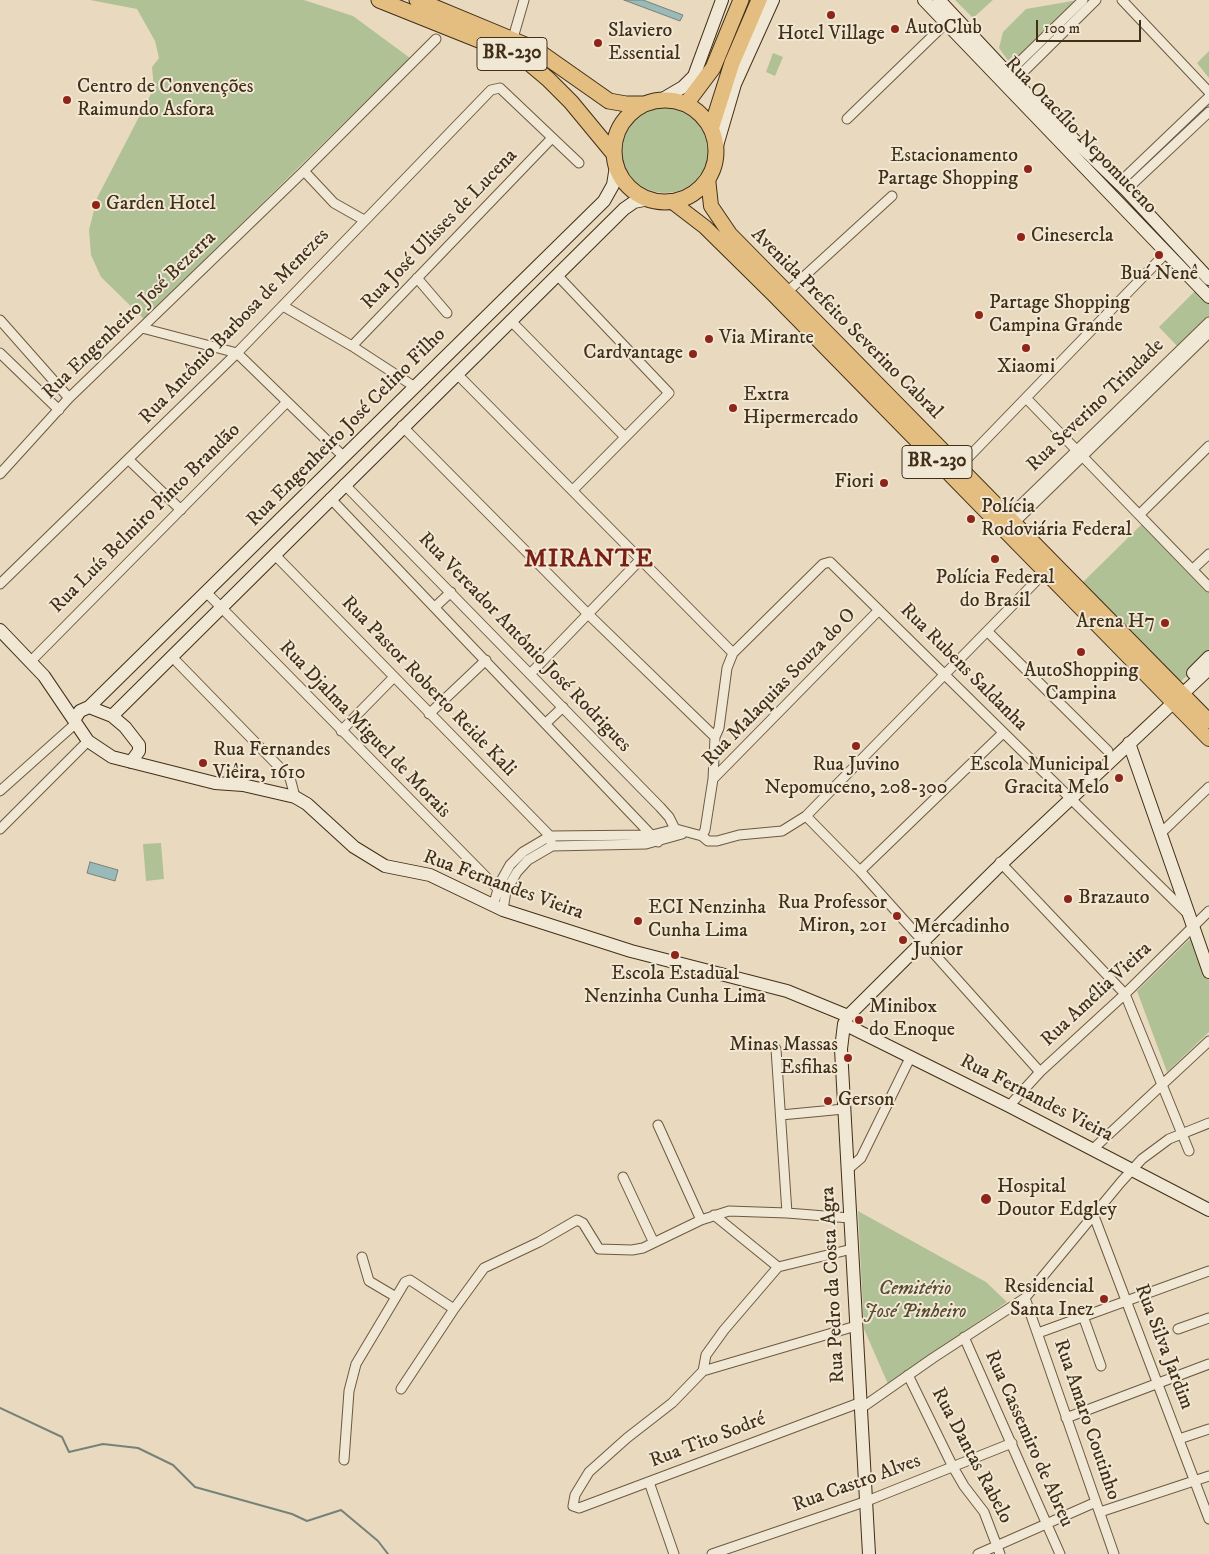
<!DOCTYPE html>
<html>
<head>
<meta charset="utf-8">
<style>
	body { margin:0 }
	#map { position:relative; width:1209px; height:1554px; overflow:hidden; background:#e9dabf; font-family:"IM FELL DW Pica",serif }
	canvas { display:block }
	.scale { position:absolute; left:1036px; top:20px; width:105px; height:22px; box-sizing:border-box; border:2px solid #412f17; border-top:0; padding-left:6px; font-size:15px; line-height:18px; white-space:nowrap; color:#412f17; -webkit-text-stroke:4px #f1e7d5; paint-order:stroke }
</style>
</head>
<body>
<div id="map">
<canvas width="1209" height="1554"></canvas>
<div class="scale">100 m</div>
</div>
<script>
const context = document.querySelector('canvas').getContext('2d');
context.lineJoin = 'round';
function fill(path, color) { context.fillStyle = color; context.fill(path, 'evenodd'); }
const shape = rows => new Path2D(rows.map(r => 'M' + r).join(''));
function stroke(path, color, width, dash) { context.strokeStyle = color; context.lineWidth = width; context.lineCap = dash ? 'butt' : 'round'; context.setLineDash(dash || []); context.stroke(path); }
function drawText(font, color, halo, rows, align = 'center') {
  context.font = font + ' "IM FELL DW Pica",serif'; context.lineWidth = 4; context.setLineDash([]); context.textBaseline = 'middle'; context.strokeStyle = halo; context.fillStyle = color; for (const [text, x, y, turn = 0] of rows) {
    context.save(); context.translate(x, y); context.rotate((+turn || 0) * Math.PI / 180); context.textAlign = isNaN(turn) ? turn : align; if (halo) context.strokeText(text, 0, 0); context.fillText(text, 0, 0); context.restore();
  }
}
const green = shape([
	[90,0,304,0,353,16,410,58,144,319,101,277,91,255,89,230,97,198,154,88,152,67,159,58,155,41,137,9],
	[955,0,993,0,973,18],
	[1078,0,1012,66,999,48,1003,32,1026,9],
	[1209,51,1209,78,1197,63],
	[773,53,783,57,775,76,766,72],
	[1209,98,1209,110,1125,189,1120,184],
	'622 150a43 43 0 1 1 86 0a43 43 0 1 1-86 0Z',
	[1198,288,1209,300,1209,320,1179,348,1159,327],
	[1144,522,1209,592,1209,655,1178,684,1082,583],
	[161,843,164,879,146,881,143,844],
	[1193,936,1209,980,1209,1032,1167,1072,1137,991],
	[858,1211,986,1282,1007,1302,888,1384,864,1329]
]);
const water = shape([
	[624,0,643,0,683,15,680,21,624,0],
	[90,862,118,870,115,881,87,873,90,862]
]);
const stream = shape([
	[0,1408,62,1437,69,1452,103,1444,138,1448,173,1465,195,1487,292,1514,307,1521,341,1510,378,1541,388,1554]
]);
const street = shape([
	[1122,0,1209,92],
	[513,38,524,0],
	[1004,77,1083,0],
	[1011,84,1096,0],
	[847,119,946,23],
	[304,171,334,203,364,220],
	[1119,183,1209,97],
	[1126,190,1209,112],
	[558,276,669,393,573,490],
	[417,278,447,313],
	[787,292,892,196],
	[283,306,352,346,415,387],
	[0,320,69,398],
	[510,320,625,437],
	[142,328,237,353,344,457],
	[352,346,552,138],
	[0,353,59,410],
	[457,374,733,653],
	[1026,398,1209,587],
	[402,426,588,614,715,737],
	[129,460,181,510],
	[959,467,1166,253],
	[0,474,69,398,304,171,436,39],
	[344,484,660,807,669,817,678,835],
	[330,498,658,842],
	[1140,514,1209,446],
	[1008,517,1209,322],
	[1014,523,1209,333],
	[274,554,550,836,552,846],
	[1193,569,1209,554],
	[0,584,237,353,491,90,500,88,579,163],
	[207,593,498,889],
	[435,607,451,592],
	[987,631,1108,751],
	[31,661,287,402],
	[177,662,290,778,295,797],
	[530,674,641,559],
	[429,714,486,660],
	[546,723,563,707],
	[341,731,394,677],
	[713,779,715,737,719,728,727,668,733,653,823,564,830,562,1186,912],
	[0,791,75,724],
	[806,816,860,871,1040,1072],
	[0,829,88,741],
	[676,829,702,836,708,841,717,841,739,835,782,831,806,816,1045,572],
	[1160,834,1209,787],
	[702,836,705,830,713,779,879,610],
	[1000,862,1125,994,1189,1151],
	[860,871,1003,733],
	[493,906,500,883,510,865,523,852,550,836,652,835,676,829],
	[503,910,506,891,517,872,528,860,552,846,646,844,682,834],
	[776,1049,787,1213],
	[1009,1106,1040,1072,1125,994,1209,911],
	[781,1115,844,1109],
	[658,1125,701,1220],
	[1093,1149,1209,1041],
	[847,1170,861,1158,911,1056],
	[623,1177,653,1241],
	[714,1215,778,1267],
	[1094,1216,1209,1519],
	[362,1257,369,1281,396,1297],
	[778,1267,724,1330,706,1355,703,1371,672,1403,627,1438,589,1472,575,1495,573,1506,579,1508,859,1403],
	[778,1267,852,1249],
	[1025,1298,1114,1554],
	[1083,1316,1101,1366],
	[1178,1329,1209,1318],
	[1038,1333,1209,1271],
	[964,1337,1060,1554],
	[703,1371,856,1326],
	[908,1375,953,1467,964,1486,984,1512,1000,1554],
	[401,1389,454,1309,484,1268,539,1242,577,1220,583,1223,599,1249,632,1250,643,1248,701,1220,729,1211,787,1213,850,1218],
	[860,1409,933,1358,1025,1298,1121,1182,1142,1159,1169,1139,1209,1123],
	[1066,1418,1209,1364],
	[1179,1439,1209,1429],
	[344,1460,349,1391,356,1364,405,1282,410,1280,454,1309],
	[649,1482,674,1554],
	[1100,1512,1209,1476],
	[712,1554,867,1501,1012,1443],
	[978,1554,1096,1502]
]);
const secondary = shape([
	[924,0,1209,297],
	[939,0,1029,96,1126,190,1209,279],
	[661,100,683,87,694,76,722,0],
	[716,149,735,84,773,0],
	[0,630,44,676,88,741,112,757,215,783,243,785,295,797,307,804,354,847,385,866,430,875,503,910,631,951,787,991,848,1016],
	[1193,673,1209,657],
	[89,707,604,201,613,185,616,166],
	[112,716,624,209,634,202,649,199],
	[74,720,80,711,89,707,112,716,125,727,139,745,139,751,131,762],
	[1129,743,1209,972],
	[844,1024,1009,1106,1209,1210],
	[869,1554,841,1049,844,1024,848,1016,996,869,1209,669]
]);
const primary = shape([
	[708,178,711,206,730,234,1209,721],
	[671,201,705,227,774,295,1209,739]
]);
const highway = shape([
	[379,0,509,52,529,63,548,79,571,102,614,154],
	[417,0,535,49,609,101,626,104,644,104],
	'614 151a51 51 0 1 1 102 0a51 51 0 1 1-102 0Z',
	[686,104,713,68,741,0],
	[711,129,732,63,759,0]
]);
const markers = [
	[831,15,5,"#8f2418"],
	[895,29,5,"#8f2418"],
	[598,43,5,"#8f2418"],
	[67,100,5,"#8f2418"],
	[1028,169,5,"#8f2418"],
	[96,205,5,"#8f2418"],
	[1021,237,5,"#8f2418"],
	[1159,255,5,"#8f2418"],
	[979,315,5,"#8f2418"],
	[709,339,5,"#8f2418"],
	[1026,348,5,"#8f2418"],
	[693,354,5,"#8f2418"],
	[733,408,5,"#8f2418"],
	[884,483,5,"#8f2418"],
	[971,519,5,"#8f2418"],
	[995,559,5,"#8f2418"],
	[1165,623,5,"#8f2418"],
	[1081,652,5,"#8f2418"],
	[856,746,5,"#8f2418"],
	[203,763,5,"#8f2418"],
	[1119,778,5,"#8f2418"],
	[1068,899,5,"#8f2418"],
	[897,916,5,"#8f2418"],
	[638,921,5,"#8f2418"],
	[903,940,5,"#8f2418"],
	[675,955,5,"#8f2418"],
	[859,1020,5,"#8f2418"],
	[848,1058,5,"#8f2418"],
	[828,1101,5,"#8f2418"],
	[986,1199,6,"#8f2418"],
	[1104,1299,5,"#8f2418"]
];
const shields = [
	[512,54,70],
	[937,462,70]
];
const shieldNames = [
	["BR-230",512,54],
	["BR-230",937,462]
];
const poiNames = [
	["AutoClub",905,29],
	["Slaviero",608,32],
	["Essential",608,55],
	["Hotel Village",831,35,"center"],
	["Centro de Convenções",77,88],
	["Raimundo Asfora",77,111],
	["Estacionamento",1018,157,"right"],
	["Partage Shopping",1018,180,"right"],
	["Garden Hotel",106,205],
	["Cinesercla",1031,237],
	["Buá Nenê",1159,275,"center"],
	["Partage Shopping",989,304],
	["Campina Grande",989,327],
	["Via Mirante",719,339],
	["Cardvantage",683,354,"right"],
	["Xiaomi",1026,368,"center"],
	["Extra",743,396],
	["Hipermercado",743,419],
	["Fiori",874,483,"right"],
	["Polícia",981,508],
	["Rodoviária Federal",981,531],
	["Polícia Federal",995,579,"center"],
	["do Brasil",995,602,"center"],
	["Arena H7",1155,623,"right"],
	["AutoShopping",1081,672,"center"],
	["Campina",1081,695,"center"],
	["Rua Fernandes",213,751],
	["Viêira, 1610",213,774],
	["Rua Juvino",856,766,"center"],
	["Nepomuceno, 208-300",856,789,"center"],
	["Escola Municipal",1109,766,"right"],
	["Gracita Melo",1109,789,"right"],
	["Brazauto",1078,899],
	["Rua Professor",887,904,"right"],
	["Miron, 201",887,927,"right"],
	["ECI Nenzinha",648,909],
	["Cunha Lima",648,932],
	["Mercadinho",913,928],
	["Junior",913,951],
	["Escola Estadual",675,975,"center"],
	["Nenzinha Cunha Lima",675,998,"center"],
	["Minibox",869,1008],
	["do Enoque",869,1031],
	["Minas Massas",838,1046,"right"],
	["Esfihas",838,1069,"right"],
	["Gerson",838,1101],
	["Hospital",997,1188],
	["Doutor Edgley",997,1211],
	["Residencial",1094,1288,"right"],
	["Santa Inez",1094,1311,"right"]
];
const streetNames = [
	["Rua Otacílio Nepomuceno",1080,136,46],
	["Rua José Ulisses de Lucena",440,230,-46],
	["Rua Engenheiro José Bezerra",130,316,-44],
	["Avenida Prefeito Severino Cabral",846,324,45],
	["Rua Antônio Barbosa de Menezes",235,327,-46],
	["Rua Severino Trindade",1096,406,-44],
	["Rua Engenheiro José Celino Filho",347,428,-45],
	["Rua Luís Belmiro Pinto Brandão",146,519,-45],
	["Rua Vereador Antônio José Rodrigues",524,643,46],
	["Rua Rubens Saldanha",963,668,45],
	["Rua Pastor Roberto Reide Kali",428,687,46],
	["Rua Malaquias Souza do O",780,688,-46],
	["Rua Djalma Miguel de Morais",364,730,46],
	["Rua Fernandes Vieira",503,886,20],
	["Rua Amélia Vieira",1097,995,-43],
	["Rua Fernandes Vieira",1036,1099,27],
	["Rua Pedro da Costa Agra",834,1285,-93],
	["Rua Silva Jardim",1163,1347,69],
	["Rua Amaro Coutinho",1086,1420,71],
	["Rua Cassemiro de Abreu",1028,1439,66],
	["Rua Tito Sodré",708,1441,-21],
	["Rua Dantas Rabelo",971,1456,62],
	["Rua Castro Alves",857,1484,-20]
];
const parkNames = [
	["Cemitério",915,1290],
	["José Pinheiro",915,1313]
];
const districtNames = [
	["MIRANTE",589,561]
];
fill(green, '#b1c196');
fill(water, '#99bab8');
stroke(water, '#768278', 1);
stroke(stream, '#768278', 2);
stroke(street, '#6b5a41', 11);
stroke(secondary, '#412f17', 14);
stroke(primary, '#412f17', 16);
stroke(highway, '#412f17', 17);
stroke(street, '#f1e7d5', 9);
stroke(secondary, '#f1e7d5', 12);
stroke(primary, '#e4bd80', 14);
stroke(highway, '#e4bd80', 15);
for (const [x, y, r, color] of markers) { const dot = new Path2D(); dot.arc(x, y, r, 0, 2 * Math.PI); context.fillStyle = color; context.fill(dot); stroke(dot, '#f1e7d5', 2); }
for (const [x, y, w] of shields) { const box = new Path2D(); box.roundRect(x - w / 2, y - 16.5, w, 33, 4); context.fillStyle = '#f1e7d5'; context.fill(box); stroke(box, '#412f17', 1); }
drawText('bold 19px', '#412f17', null, shieldNames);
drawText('20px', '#412f17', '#f1e7d5', poiNames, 'left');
drawText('20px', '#412f17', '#f1e7d5', streetNames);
drawText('italic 20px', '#574c30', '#f1e7d5', parkNames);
context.letterSpacing = '1px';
drawText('bold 25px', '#7a1f14', '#f1e7d5', districtNames);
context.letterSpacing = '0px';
</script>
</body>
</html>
